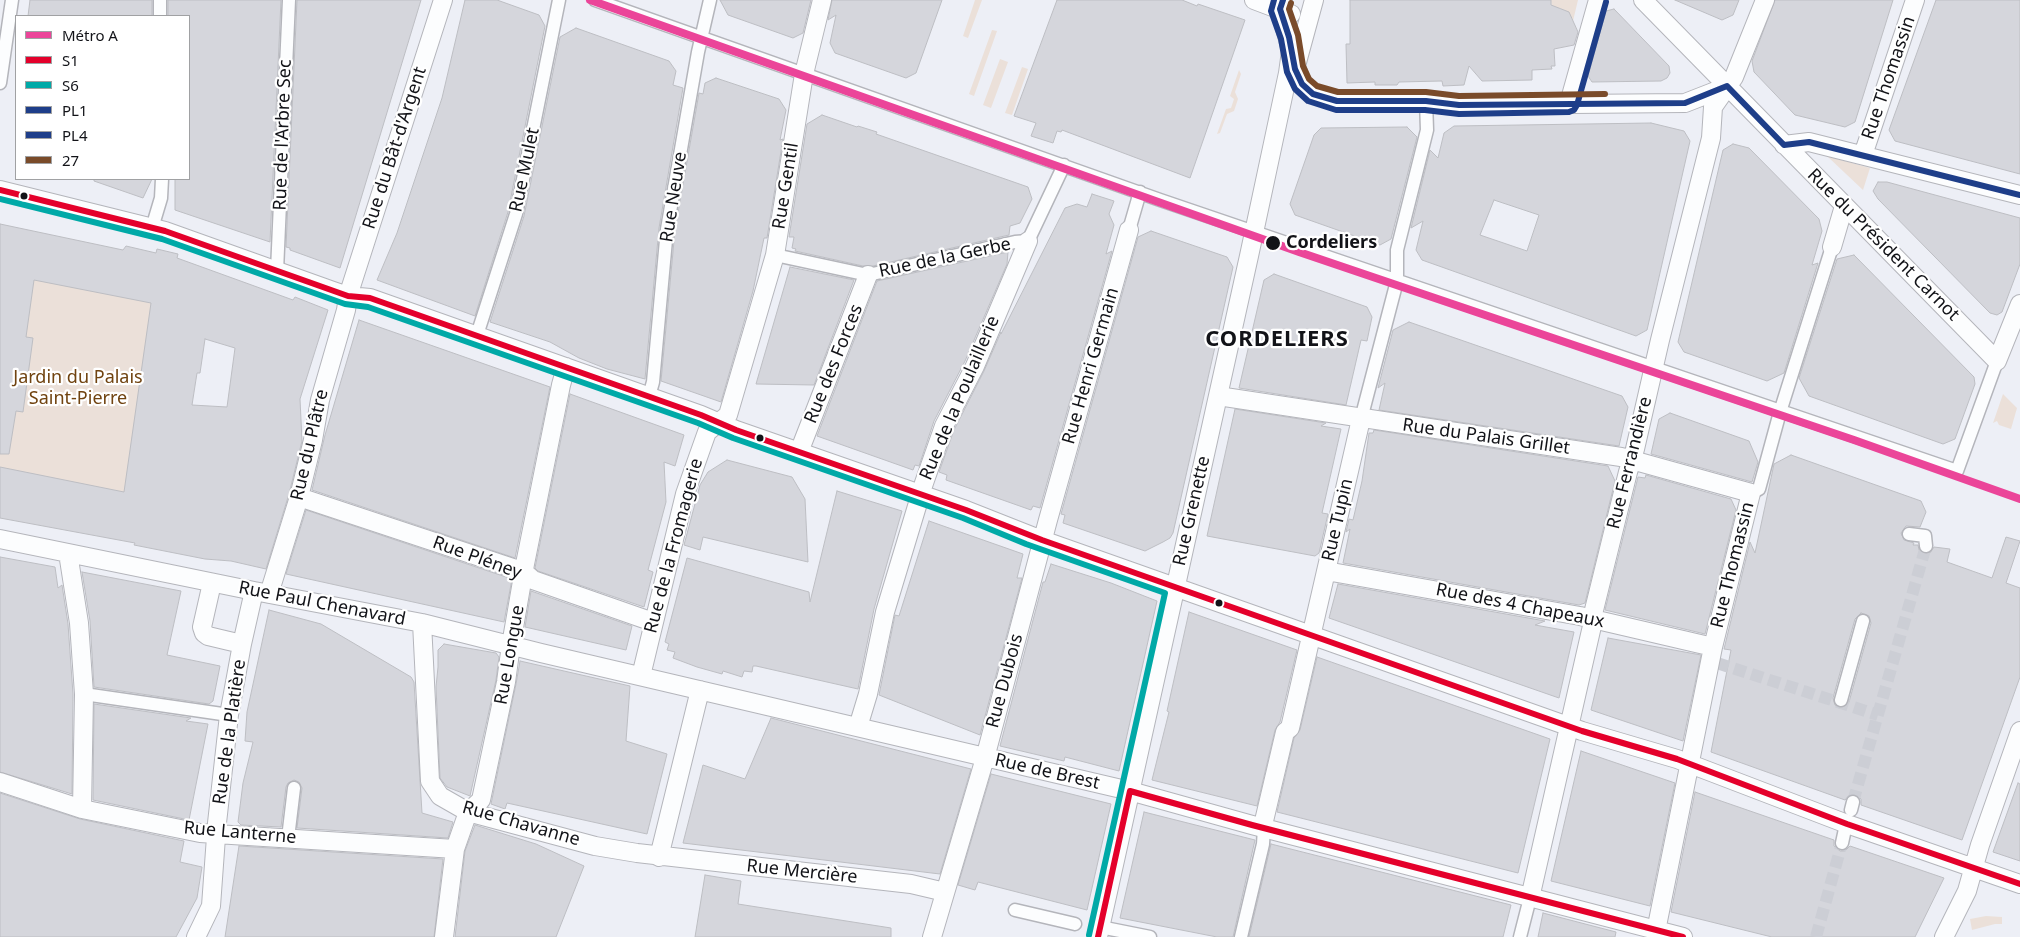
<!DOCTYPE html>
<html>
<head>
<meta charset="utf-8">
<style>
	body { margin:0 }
	#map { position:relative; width:2020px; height:937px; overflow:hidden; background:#edeff6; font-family:"Noto Sans",sans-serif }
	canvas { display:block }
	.legend { position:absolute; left:15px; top:15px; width:175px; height:165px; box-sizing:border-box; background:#fff; border:1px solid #a0a1a3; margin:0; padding:6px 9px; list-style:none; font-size:15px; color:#121318 }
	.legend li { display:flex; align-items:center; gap:10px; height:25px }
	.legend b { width:25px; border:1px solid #a0a1a3 }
</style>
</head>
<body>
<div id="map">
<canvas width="2020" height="937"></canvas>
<ul class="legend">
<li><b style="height:6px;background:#eb4599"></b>Métro A</li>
<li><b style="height:6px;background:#e4002b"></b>S1</li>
<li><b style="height:6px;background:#00a9a7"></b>S6</li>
<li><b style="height:6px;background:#1e3e89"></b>PL1</li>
<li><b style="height:6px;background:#1e3e89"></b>PL4</li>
<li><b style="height:6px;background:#7a4b2a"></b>27</li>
</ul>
</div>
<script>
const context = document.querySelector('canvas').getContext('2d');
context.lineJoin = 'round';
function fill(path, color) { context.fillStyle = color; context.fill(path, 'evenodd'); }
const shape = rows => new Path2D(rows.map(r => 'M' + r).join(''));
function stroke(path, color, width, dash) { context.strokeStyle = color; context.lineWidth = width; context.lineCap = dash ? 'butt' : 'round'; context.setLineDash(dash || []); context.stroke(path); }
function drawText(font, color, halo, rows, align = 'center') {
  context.font = font + ' "Noto Sans",sans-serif'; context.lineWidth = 4.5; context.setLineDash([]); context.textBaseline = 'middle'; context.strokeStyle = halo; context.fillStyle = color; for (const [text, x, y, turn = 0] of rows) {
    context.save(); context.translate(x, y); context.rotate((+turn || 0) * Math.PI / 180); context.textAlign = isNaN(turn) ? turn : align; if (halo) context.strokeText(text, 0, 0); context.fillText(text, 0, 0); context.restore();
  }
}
const green = shape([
	[975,0,982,0,968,38,963,36],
	[1551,0,1578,0,1573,21,1572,18,1568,19,1561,12,1561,8,1552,11],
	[992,30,997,31,974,96,969,94],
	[1000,59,1008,62,991,108,983,105],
	[1022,67,1028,69,1012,115,1005,113],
	[1239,70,1241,74,1235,92,1238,99,1234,111,1227,114,1220,133,1217,134,1226,109,1231,108,1234,99,1230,96],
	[1827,156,1870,168,1863,190],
	[18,261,169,290,138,511,0,483,0,386],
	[2003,394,2017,408,2011,429,1999,425,1997,421,1993,423],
	[1986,916,2002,917,2002,924,1995,924,1972,930,1970,919]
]);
const building = shape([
	[30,0,152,0,152,16,28,16,30,0],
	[168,0,281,0,270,242,175,210,175,179,189,179,189,16,168,16,168,0],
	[297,0,421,0,340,268,290,250,290,248,286,247,297,0],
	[465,0,497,0,539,15,545,26,508,212,475,316,377,280,397,233,442,98,465,0],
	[720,0,811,0,803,33,793,38,728,15,720,0],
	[832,0,942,0,916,73,906,78,835,53,830,43,836,15,828,20,832,0],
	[1057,0,1182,0,1197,6,1198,4,1245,20,1190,178,1062,130,1061,132,1057,131,1053,143,1031,136,1036,123,1014,116,1057,0],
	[1350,0,1551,0,1551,5,1569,12,1578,32,1574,45,1554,49,1555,66,1551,66,1552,69,1532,70,1532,80,1482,81,1469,66,1464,85,1443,86,1442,81,1399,82,1397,85,1375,85,1375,82,1347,83,1346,44,1350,44,1350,0],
	[1675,0,1739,0,1733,15,1722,20,1675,0],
	[1775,0,1893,0,1855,122,1845,127,1795,115,1754,72,1752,61,1775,0],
	[1936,0,2020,0,2020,174,1895,141,1889,130,1936,0],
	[1614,9,1669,66,1670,73,1667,78,1661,81,1592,82,1588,76,1606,11,1614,9],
	[576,28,669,61,676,71,673,85,683,88,659,228,645,379,607,369,579,358,550,342,490,322,524,216,560,37,576,28],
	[716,78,779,99,786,110,780,140,783,139,767,238,764,238,753,291,721,402,661,381,675,230,699,93,703,94,705,83,716,78],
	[822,115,857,127,858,126,877,132,876,134,1028,187,1032,199,1020,223,1010,226,1009,235,873,266,863,266,795,251,796,249,792,248,794,237,789,237,807,124,822,115],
	[1651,123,1684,131,1690,141,1647,330,1636,336,1422,260,1416,250,1423,221,1411,228,1430,150,1438,158,1444,133,1454,126,1651,123],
	[1494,200,1539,215,1527,251,1480,235,1494,200],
	[1407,127,1417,137,1391,239,1380,245,1295,215,1290,204,1314,135,1321,128,1407,127],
	[1733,144,1749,148,1819,219,1822,231,1812,265,1818,263,1784,373,1767,381,1684,352,1678,342,1723,150,1733,144],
	[94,179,152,179,143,198,94,181,94,179],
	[1878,182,1887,182,2020,218,2020,264,2002,312,1997,315,1990,313,1878,199,1873,191,1878,182],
	[1092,194,1114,201,1109,214,1114,225,1106,254,1112,251,1040,508,1033,506,1031,510,946,480,947,475,939,472,954,430,984,371,1001,332,1001,334,1065,208,1077,204,1087,207,1092,194],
	[0,224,123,250,126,246,156,253,157,249,178,254,177,258,293,300,295,297,328,310,300,399,302,441,289,494,266,569,231,561,205,559,134,545,135,543,0,518,0,467,124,492,151,303,34,280,26,337,33,338,23,412,16,411,9,454,0,454,0,224],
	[205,339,235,348,227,407,192,405,197,373,200,373,205,339],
	[1151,231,1227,257,1233,267,1173,533,1170,538,1163,542,1145,551,1063,523,1065,515,1061,514,1138,237,1151,231],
	[1008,252,1007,264,965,361,934,421,919,466,915,465,913,470,817,436,877,281,1008,252],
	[1854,255,1974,377,1975,384,1955,439,1943,444,1809,396,1799,378,1837,259,1854,255],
	[790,267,854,280,814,385,756,384,790,267],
	[1274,274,1367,307,1372,317,1367,341,1361,340,1346,405,1239,388,1264,280,1274,274],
	[359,320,550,387,515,558,312,490,325,435,359,320],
	[1409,322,1622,396,1628,407,1619,446,1379,410,1385,383,1378,388,1393,330,1409,322],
	[570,394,684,435,675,466,664,462,666,502,648,570,653,572,644,607,538,571,535,568,570,394],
	[1235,409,1326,423,1321,426,1341,429,1322,513,1328,514,1319,553,1315,556,1207,536,1235,409],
	[1670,413,1749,441,1758,462,1752,482,1651,454,1659,419,1670,413],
	[1374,430,1608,466,1615,481,1585,603,1579,605,1343,563,1350,529,1346,532,1349,519,1353,520,1362,481,1369,433,1373,433,1374,430],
	[1791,455,1921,501,1926,512,1920,527,1906,526,1901,533,1904,540,1914,543,1913,545,1918,545,1919,550,1923,554,1930,553,1934,547,1950,549,1947,562,1992,578,2006,537,2020,541,2006,583,2020,588,2020,677,1962,840,1861,805,1861,799,1855,794,1850,794,1845,800,1711,752,1731,650,1724,649,1750,542,1755,553,1774,464,1791,455],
	[1861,613,1869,616,1871,623,1849,702,1846,706,1839,708,1835,705,1833,698,1855,619,1861,613],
	[727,460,792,477,805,499,808,562,703,537,700,550,684,545,700,485,708,472,727,460],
	[1646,475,1731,499,1736,510,1705,634,1605,610,1638,477,1645,478,1646,475],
	[837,491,902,511,874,609,858,689,756,666,753,666,752,672,744,671,742,677,723,671,722,674,697,667,673,658,675,652,667,650,669,644,665,642,687,558,809,592,810,602,837,491],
	[306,510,512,579,504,622,286,574,306,510],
	[929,521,1023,554,1017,578,1022,578,980,735,879,695,895,615,899,616,929,521],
	[0,557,55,567,58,588,62,585,68,624,73,694,72,794,0,772,0,557],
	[1051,564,1111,583,1157,601,1119,771,1065,757,1064,761,1000,746,1043,582,1045,582,1051,564],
	[82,572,181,591,167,655,220,666,213,701,209,704,94,687,90,621,82,572],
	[1338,584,1545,621,1535,625,1574,632,1559,698,1329,618,1338,584],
	[531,591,632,626,626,650,525,627,531,591],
	[269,610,321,624,411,677,414,682,422,813,453,822,448,838,297,828,302,788,299,782,294,780,288,783,286,787,281,827,241,825,238,822,243,783,253,742,245,741,247,712,269,610],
	[1189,612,1297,650,1280,722,1275,730,1257,806,1152,780,1169,712,1167,711,1189,612],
	[1608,638,1701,655,1683,741,1591,710,1608,638],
	[444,644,496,653,499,657,496,680,470,796,447,787,440,778,436,687,438,667,438,650,444,644],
	[1317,657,1550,739,1518,873,1277,812,1294,738,1300,730,1317,657],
	[520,661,630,686,626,741,667,754,647,834,507,803,505,809,491,804,516,684,520,661],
	[94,704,191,718,186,721,208,724,189,820,93,800,94,704],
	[771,718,971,769,940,874,683,843,703,765,745,779,771,718],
	[1581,751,1675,783,1650,906,1551,881,1581,751],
	[991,774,1111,804,1087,910,978,882,975,890,958,885,991,774],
	[2018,783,2020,784,2020,861,1993,852,2018,783],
	[1695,792,1834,840,1834,846,1840,851,1845,851,1850,846,1944,878,1915,937,1772,937,1671,912,1695,792],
	[0,793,80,819,184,841,180,862,202,867,197,898,176,937,0,937,0,793],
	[1144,812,1255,840,1233,937,1217,937,1120,918,1144,812],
	[475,825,536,844,584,866,556,937,455,937,465,851,475,825],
	[1271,844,1511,905,1503,937,1249,937,1271,844],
	[239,846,443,859,434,937,225,937,239,846],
	[705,875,741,881,738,904,891,928,891,937,695,937,705,875],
	[1543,913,1616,932,1615,937,1538,937,1543,913]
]);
const pedestrianTunnel = shape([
	[1717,663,1878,715],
	[1853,802,1926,546],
	[1816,937,1842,843]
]);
const pedestrian = shape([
	[160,0,160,16],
	[595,0,1160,200,1957,471,1997,361],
	[0,83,12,0],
	[152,228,161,198,162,179],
	[1129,230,1140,192],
	[775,255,868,275,1015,242,1028,241,1064,165],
	[277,271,289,0],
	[477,335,516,214,559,0],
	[649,396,653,382,667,229,698,52,710,0],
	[1361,419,1397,281,1397,250,1427,130,1426,101],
	[1751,493,1759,489,1780,412,1832,247],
	[1909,534,1925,536,1926,546],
	[84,694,229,715],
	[1841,700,1863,621],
	[1851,810,1853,802],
	[288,838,294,788],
	[1842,843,1845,829],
	[1015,910,1075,924],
	[1100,927,1150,937],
	[1241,937,1263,844,1264,828],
	[1520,937,1530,898]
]);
const minor = shape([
	[1254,0,1291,14],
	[1643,0,1997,361,2020,304],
	[1293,57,1302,84,1313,94,1337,101,1426,101,1459,105,1685,103,1726,87],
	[1296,66,1314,0],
	[1569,103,1598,0],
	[1784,145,1809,142,2020,195],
	[1863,155,1915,0],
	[0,190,165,231,333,291,348,296,370,298,701,415,736,430,966,510,1042,540,1582,731,1677,759,1847,824,2020,884],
	[1832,247,1844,206],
	[1218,396,1621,457,1751,493,1713,647,1656,931],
	[799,452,868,275],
	[299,497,516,569,524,572,533,580,653,622],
	[0,539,254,591,422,623,541,653,1130,791,1252,825,1683,937],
	[68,553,79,623,84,694,82,809],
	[1326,571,1580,616,1713,647],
	[212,583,202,627,204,633,208,636,229,641,242,644,254,591],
	[269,594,299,497,313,440,320,400,346,310,348,296,443,0],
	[422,623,430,781,440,796,468,812,595,846,637,853,911,884,945,892],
	[641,676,685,494,707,432,728,415,775,255,804,74,822,0],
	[858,727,868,694,885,612,924,483,944,426,975,366,1028,241],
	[0,782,82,809,200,833,455,849],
	[1264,828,1264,821,1285,732,1290,728,1361,419],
	[659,857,700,690],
	[1530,898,1592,626,1594,610,1628,472,1635,449,1660,340,1711,138,1713,107,1734,77,1765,0],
	[196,937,211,906,217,823,229,715,242,644],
	[444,937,455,849,468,812,481,800,506,682,511,645,525,564,561,385,566,367],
	[932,937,985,758,1048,520,1129,230],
	[1098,937,1249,256,1288,73,1291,51,1280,9,1283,0],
	[1944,937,1967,891,1980,845,2020,731]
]);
const bus1 = shape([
	[0,190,165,231,348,296,370,298,701,415,736,430,966,510,1042,540,1582,731,1677,759,1847,824,2020,884],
	[1098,937,1130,791,1252,825,1683,937]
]);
const bus2 = shape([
	[0,199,162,239,345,304,368,307,698,423,733,438,963,518,1026,544,1165,593,1089,935]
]);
const bus3 = shape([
	[1283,0,1280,9,1289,37,1295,69,1302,84,1313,94,1337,101,1426,101,1459,105,1685,103,1727,86,1784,145,1809,142,2020,195]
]);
const bus4 = shape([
	[1274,0,1271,11,1281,39,1287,72,1295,89,1308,101,1336,110,1425,110,1459,114,1569,112,1574,110,1577,105,1606,2]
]);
const bus5 = shape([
	[1291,3,1289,9,1298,35,1303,66,1309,79,1317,86,1338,92,1426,92,1459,96,1605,94]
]);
const metro1 = shape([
	[590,0,1299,252,1854,440,2020,499]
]);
const markers = [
	[24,196,4.5,"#121318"],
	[1273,243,8,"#121318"],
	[760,438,4.5,"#121318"],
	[1219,603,4.5,"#121318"]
];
const streetNames = [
	["Rue Thomassin",1889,78,-71],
	["Rue de l'Arbre Sec",283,135,-88],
	["Rue du Bât-d'Argent",395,148,-72],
	["Rue Mulet",525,170,-78],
	["Rue Gentil",786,186,-81],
	["Rue Neuve",674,197,-81],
	["Rue du Président Carnot",1883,245,45],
	["Rue de la Gerbe",945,258,-12],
	["Rue des Forces",834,364,-68],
	["Rue Henri Germain",1091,366,-74],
	["Rue de la Poulaillerie",960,398,-67],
	["Rue du Palais Grillet",1486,437,8],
	["Rue du Plâtre",310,445,-77],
	["Rue Ferrandière",1630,463,-76],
	["Rue Grenette",1192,511,-77],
	["Rue Tupin",1338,520,-77],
	["Rue de la Fromagerie",674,546,-75],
	["Rue Pléney",477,558,20],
	["Rue Thomassin",1733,565,-76],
	["Rue Paul Chenavard",322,604,11],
	["Rue des 4 Chapeaux",1520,606,11],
	["Rue Longue",510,655,-80],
	["Rue Dubois",1005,681,-75],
	["Rue de la Platière",230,732,-82],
	["Rue de Brest",1047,772,13],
	["Rue Chavanne",521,824,16],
	["Rue Lanterne",240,833,5],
	["Rue Mercière",802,872,6]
];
const stopNames = [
	["Cordeliers",1286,243]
];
const parkNames = [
	["Jardin du Palais",78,378],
	["Saint-Pierre",78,399]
];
const districtNames = [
	["CORDELIERS",1277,340]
];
fill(green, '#ebe0d9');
fill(building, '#d5d6dc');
stroke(building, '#bdbec3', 1);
stroke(pedestrianTunnel, '#ccced5', 12, [12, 6]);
stroke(pedestrian, '#b4b5bb', 15);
stroke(minor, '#b4b5bb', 20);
stroke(pedestrian, '#fcfdfe', 12);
stroke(minor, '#fcfdfe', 18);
stroke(bus1, '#e4002b', 6);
stroke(bus2, '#00a9a7', 6);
stroke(bus3, '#1e3e89', 6);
stroke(bus4, '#1e3e89', 6);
stroke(bus5, '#7a4b2a', 6);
stroke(metro1, '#eb4599', 8);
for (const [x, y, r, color] of markers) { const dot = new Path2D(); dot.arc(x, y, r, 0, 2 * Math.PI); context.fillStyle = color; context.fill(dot); stroke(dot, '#fff', 2); }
drawText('18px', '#121318', '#fff', streetNames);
drawText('bold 18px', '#121318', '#fff', stopNames, 'left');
drawText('18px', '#704310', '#fff', parkNames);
context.letterSpacing = '1px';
drawText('bold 22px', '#121318', '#fff', districtNames);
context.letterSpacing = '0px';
</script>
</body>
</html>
